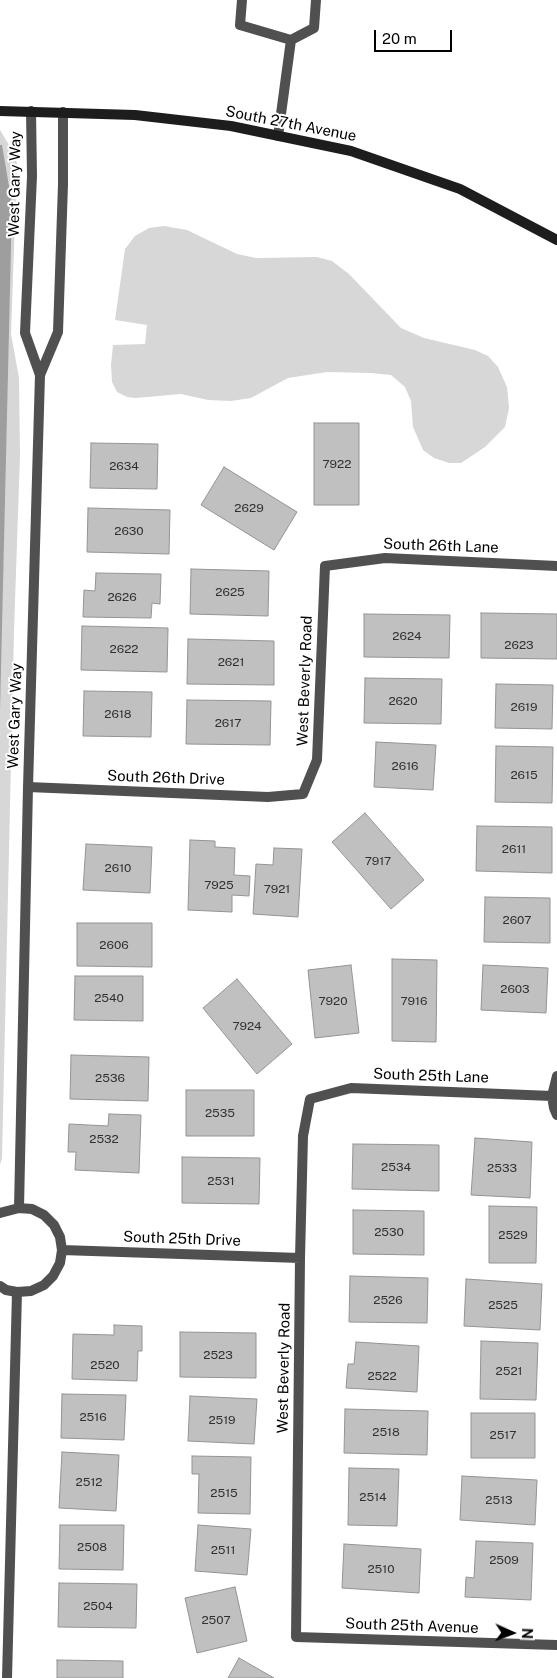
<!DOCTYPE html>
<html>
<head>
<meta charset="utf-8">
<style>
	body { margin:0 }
	#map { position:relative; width:557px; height:1678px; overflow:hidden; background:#fff; font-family:"Public Sans",sans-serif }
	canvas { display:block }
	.north { position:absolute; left:487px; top:1608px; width:50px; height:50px; -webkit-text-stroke:4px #fff; paint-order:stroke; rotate:92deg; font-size:14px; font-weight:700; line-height:20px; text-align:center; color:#000 }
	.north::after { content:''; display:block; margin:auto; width:18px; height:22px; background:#000; clip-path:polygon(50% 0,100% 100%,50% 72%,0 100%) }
	.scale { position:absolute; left:374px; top:30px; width:78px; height:22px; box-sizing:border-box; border:2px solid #000; border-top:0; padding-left:6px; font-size:15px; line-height:18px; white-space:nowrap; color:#000; -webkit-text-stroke:4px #fff; paint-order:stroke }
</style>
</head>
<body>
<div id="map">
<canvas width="557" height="1678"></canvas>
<div class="north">N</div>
<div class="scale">20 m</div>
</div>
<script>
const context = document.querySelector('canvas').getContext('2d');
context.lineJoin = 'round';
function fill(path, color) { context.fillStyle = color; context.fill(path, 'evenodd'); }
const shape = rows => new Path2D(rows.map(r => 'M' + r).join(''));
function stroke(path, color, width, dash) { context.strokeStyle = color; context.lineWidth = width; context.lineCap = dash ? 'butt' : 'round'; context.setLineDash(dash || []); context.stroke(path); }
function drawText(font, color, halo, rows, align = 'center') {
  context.font = font + ' "Public Sans",sans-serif'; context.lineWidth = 4; context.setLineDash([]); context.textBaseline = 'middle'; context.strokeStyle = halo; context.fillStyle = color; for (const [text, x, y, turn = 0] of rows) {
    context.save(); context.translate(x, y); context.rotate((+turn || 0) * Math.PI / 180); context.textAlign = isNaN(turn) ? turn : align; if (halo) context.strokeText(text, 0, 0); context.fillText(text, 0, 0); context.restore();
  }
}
const green = shape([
	[0,130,9,145,17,163,11,334,19,378,20,455,14,631,2,1158,0,1165],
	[164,226,187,230,237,254,256,258,317,257,332,261,349,274,401,328,424,338,475,350,488,356,498,367,507,387,509,408,505,427,485,447,461,463,449,463,434,458,423,450,413,427,411,401,405,387,391,375,371,373,327,372,288,378,251,398,231,401,208,400,181,394,136,398,127,397,117,392,112,382,111,365,113,345,145,344,147,325,115,320,125,249,135,236,149,228]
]);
const water = shape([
	[0,145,2,145,12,204,0,711]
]);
const building = shape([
	[314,423,359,423,359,505,314,505,314,423],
	[91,443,158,444,157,489,90,488,91,443],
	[224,467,297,512,274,550,201,505,224,467],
	[88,508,170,510,169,554,87,552,88,508],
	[191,569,269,571,268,616,190,614,191,569],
	[96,573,161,574,160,604,152,603,151,618,83,617,84,590,95,591,96,573],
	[481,613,557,614,557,659,481,658,481,613],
	[364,614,450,615,449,658,364,657,364,614],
	[82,626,168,628,167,672,81,670,82,626],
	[188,639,274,641,274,685,187,684,188,639],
	[365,678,442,679,441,724,364,723,365,678],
	[496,684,553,685,552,729,495,728,496,684],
	[84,691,152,692,151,737,83,736,84,691],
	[187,700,271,701,270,745,186,744,187,700],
	[376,742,436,745,433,790,374,787,376,742],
	[496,746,553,747,552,803,495,802,496,746],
	[365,813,424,880,391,909,332,842,365,813],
	[477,826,552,827,552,873,476,871,477,826],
	[190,840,215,841,215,847,235,848,234,875,250,876,249,896,232,895,232,912,188,910,190,840],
	[86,844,152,847,150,893,83,890,86,844],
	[274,848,302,849,298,917,253,914,256,864,273,865,274,848],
	[485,897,550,898,550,943,484,942,485,897],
	[77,923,152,923,152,967,77,966,77,923],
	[392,959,437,960,436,1042,392,1041,392,959],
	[351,965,359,1033,315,1038,308,970,351,965],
	[483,965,548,968,546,1013,481,1010,483,965],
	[75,976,143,976,143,1021,74,1020,75,976],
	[237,979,292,1044,257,1074,203,1008,237,979],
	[71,1055,149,1057,148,1101,70,1099,71,1055],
	[186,1090,254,1090,254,1136,186,1136,186,1090],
	[109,1114,141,1115,139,1173,75,1170,76,1152,68,1152,69,1124,108,1126,109,1114],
	[475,1138,532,1142,530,1198,471,1195,475,1138],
	[353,1144,439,1145,439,1191,352,1189,353,1144],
	[182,1157,260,1158,259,1204,182,1203,182,1157],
	[489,1206,537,1207,536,1263,489,1263,489,1206],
	[353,1210,424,1211,424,1255,353,1254,353,1210],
	[350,1276,428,1278,427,1323,349,1322,350,1276],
	[466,1279,542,1284,540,1330,464,1326,466,1279],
	[114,1325,142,1326,142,1351,138,1351,137,1381,72,1379,73,1334,114,1335,114,1325],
	[180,1332,256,1333,256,1378,180,1377,180,1332],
	[481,1341,538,1343,536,1400,480,1399,481,1341],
	[356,1342,419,1346,417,1392,346,1388,348,1364,354,1364,356,1342],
	[62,1394,126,1395,124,1440,61,1438,62,1394],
	[190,1396,257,1399,254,1444,188,1441,190,1396],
	[345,1409,428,1411,427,1455,344,1453,345,1409],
	[471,1413,535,1413,535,1458,471,1458,471,1413],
	[62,1452,119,1455,116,1511,59,1508,62,1452],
	[192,1456,251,1457,250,1514,198,1513,199,1474,192,1474,192,1456],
	[349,1468,399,1469,397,1526,348,1525,349,1468],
	[462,1476,537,1480,535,1525,460,1520,462,1476],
	[60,1525,124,1525,123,1570,59,1569,60,1525],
	[198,1525,251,1529,247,1575,195,1571,198,1525],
	[476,1541,533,1543,531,1600,465,1597,466,1577,474,1578,476,1541],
	[344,1544,421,1549,419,1593,342,1588,344,1544],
	[59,1583,137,1584,136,1628,58,1627,59,1583],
	[235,1587,247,1641,197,1653,185,1598,235,1587],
	[239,1658,274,1678,228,1678,239,1658],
	[57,1660,123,1661,123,1678,57,1678,57,1660]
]);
const lane = shape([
	[242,0,240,25,291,40,314,28,316,0],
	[278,136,291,40]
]);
const street = shape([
	[40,375,58,332,63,184,63,112],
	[28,787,268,797,303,794,317,760,325,566,385,558,557,566],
	[557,1076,552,1096,554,1108,557,1115],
	[552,1096,351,1088,310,1099,303,1136,300,1258,296,1637,557,1645],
	[19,1208,28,787,40,375,25,333,32,176,31,111],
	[0,1213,19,1208,32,1209,44,1215,54,1225,60,1237,62,1250,60,1263,53,1276,44,1285,31,1291,17,1292,6,1290,0,1286],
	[62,1250,300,1258],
	[7,1678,17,1292]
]);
const secondary = shape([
	[0,111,135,115,231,126,351,151,460,189,557,240]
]);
const numberNames = [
	["7922",337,464],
	["2634",124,466],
	["2629",249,508],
	["2630",129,531],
	["2625",230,592],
	["2626",122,597],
	["2624",407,636],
	["2623",519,645],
	["2622",124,649],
	["2621",231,662],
	["2620",403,701],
	["2619",524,707],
	["2618",118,714],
	["2617",228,723],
	["2616",405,766],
	["2615",524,775],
	["2611",514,849],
	["7917",378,861],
	["2610",118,868],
	["7925",219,885],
	["7921",277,889],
	["2607",517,920],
	["2606",114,945],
	["2603",515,989],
	["2540",109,998],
	["7920",333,1001],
	["7916",414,1001],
	["7924",247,1026],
	["2536",110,1078],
	["2535",220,1113],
	["2532",104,1139],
	["2534",396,1167],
	["2533",502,1168],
	["2531",221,1181],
	["2530",389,1232],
	["2529",513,1235],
	["2526",388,1300],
	["2525",503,1305],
	["2523",218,1355],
	["2520",105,1365],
	["2521",509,1371],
	["2522",382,1376],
	["2516",93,1417],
	["2519",222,1420],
	["2518",386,1432],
	["2517",503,1435],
	["2512",89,1482],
	["2515",224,1493],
	["2514",373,1497],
	["2513",499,1500],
	["2508",92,1547],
	["2511",223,1550],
	["2509",504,1560],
	["2510",381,1569],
	["2504",98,1606],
	["2507",216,1620]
];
const streetNames = [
	["South 27th Avenue",291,124,11],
	["West Gary Way",15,184,-89],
	["South 26th Lane",441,546,2],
	["West Beverly Road",305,681,-88],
	["West Gary Way",15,716,-88],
	["South 26th Drive",166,778,2],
	["South 25th Lane",431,1076,2],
	["South 25th Drive",182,1239,2],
	["West Beverly Road",284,1368,-89],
	["South 25th Avenue",412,1626,2]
];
fill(green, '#d7d7d7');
fill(water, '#9e9e9e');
fill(building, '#c0c0c0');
stroke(building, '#949494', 1);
stroke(lane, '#505050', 10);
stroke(street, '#505050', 10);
stroke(secondary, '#1d1d1d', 10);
drawText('12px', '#303030', null, numberNames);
drawText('15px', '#000', '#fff', streetNames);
</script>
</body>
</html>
